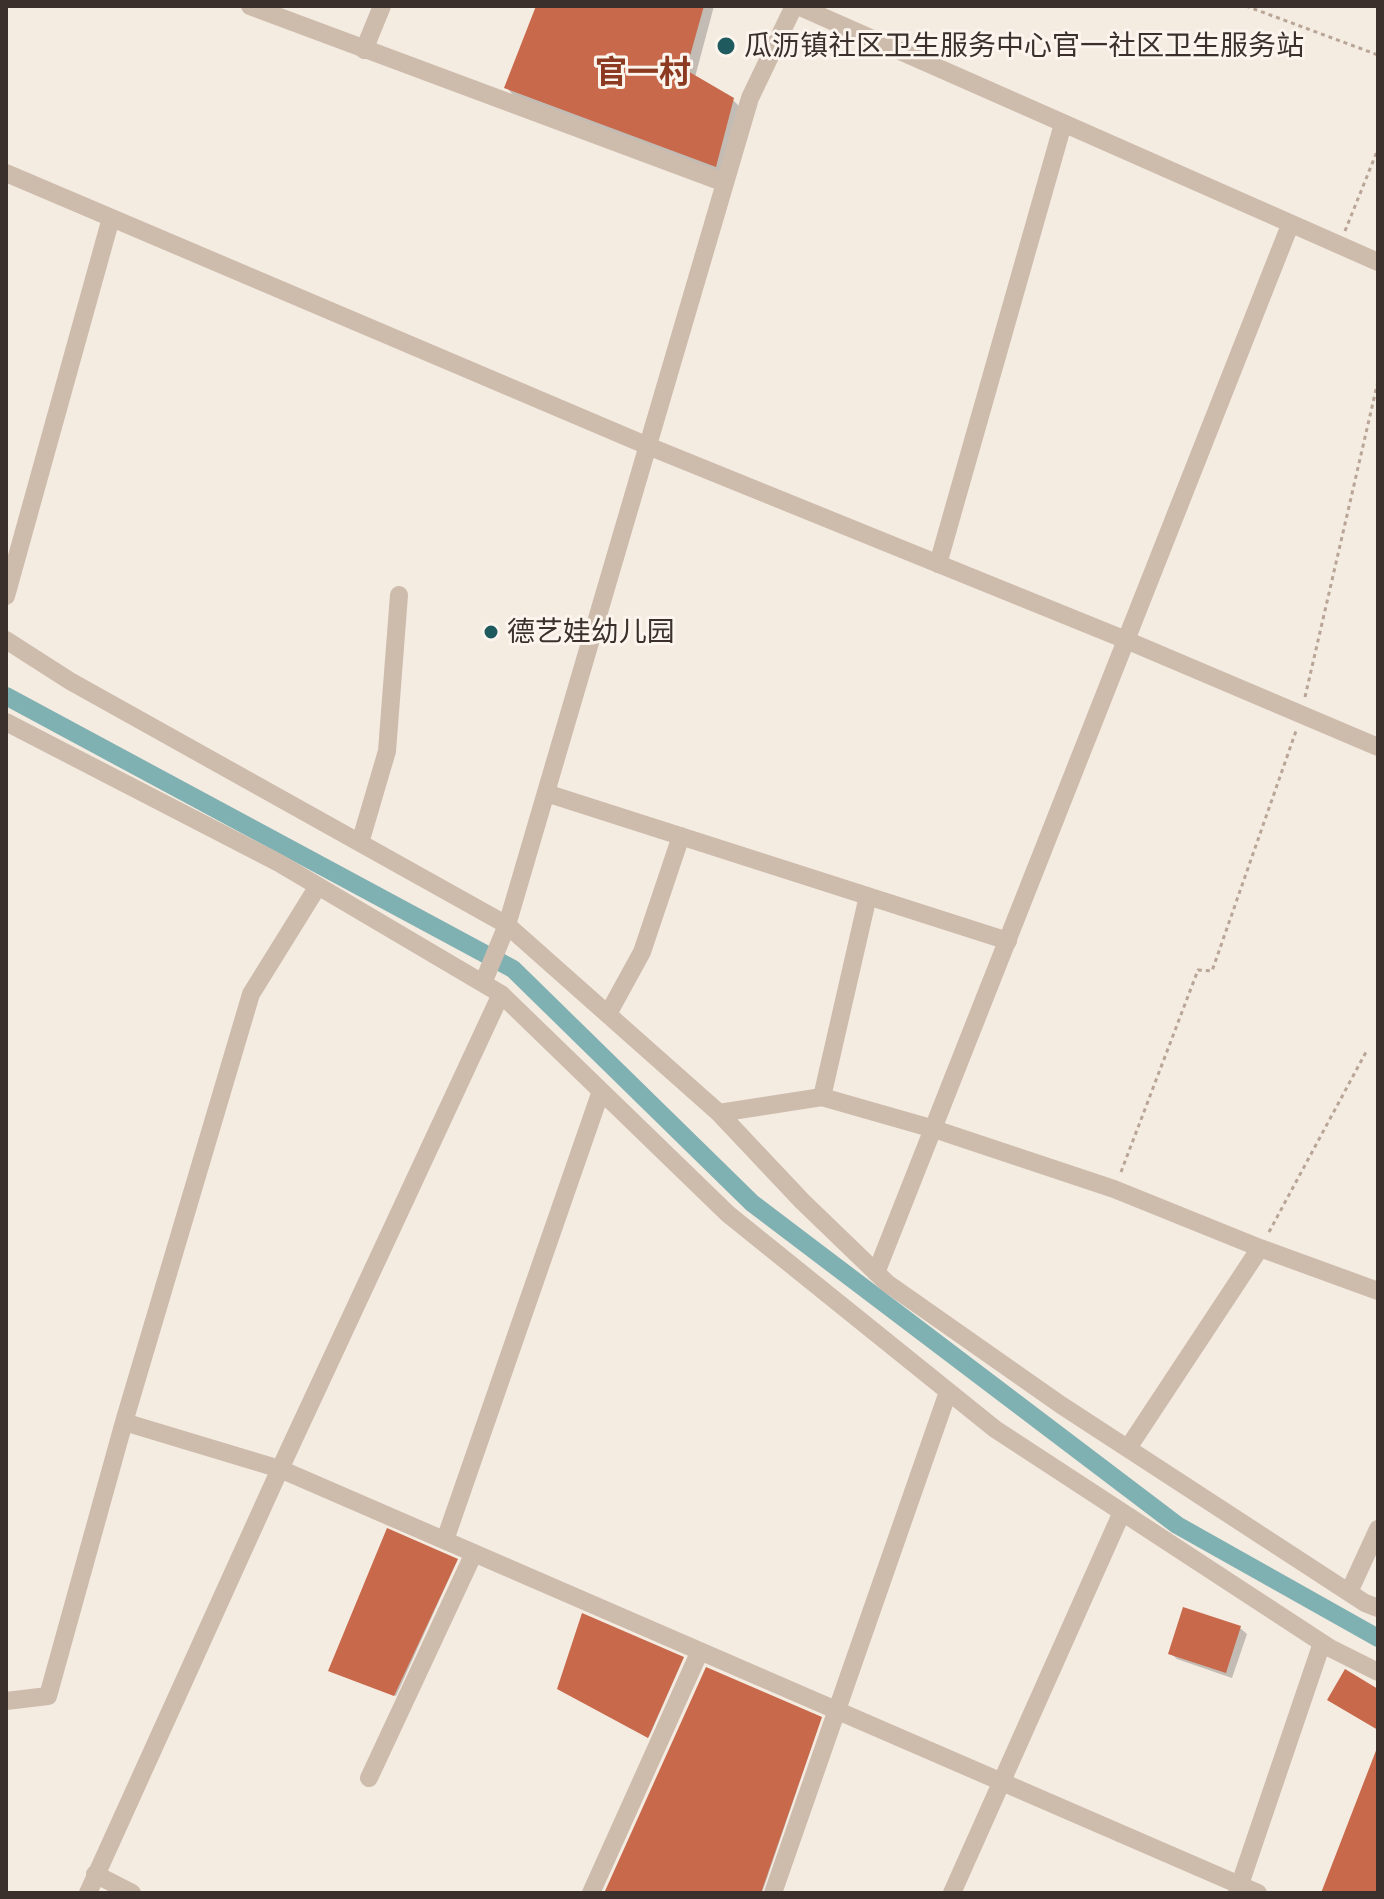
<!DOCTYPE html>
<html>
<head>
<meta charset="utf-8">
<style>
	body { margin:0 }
	#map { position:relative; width:1384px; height:1899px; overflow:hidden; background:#f4ebe1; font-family:Ubuntu,sans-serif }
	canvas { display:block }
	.frame { position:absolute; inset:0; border:8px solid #3b302b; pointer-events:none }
</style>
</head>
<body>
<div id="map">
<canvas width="1384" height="1899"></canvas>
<div class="frame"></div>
</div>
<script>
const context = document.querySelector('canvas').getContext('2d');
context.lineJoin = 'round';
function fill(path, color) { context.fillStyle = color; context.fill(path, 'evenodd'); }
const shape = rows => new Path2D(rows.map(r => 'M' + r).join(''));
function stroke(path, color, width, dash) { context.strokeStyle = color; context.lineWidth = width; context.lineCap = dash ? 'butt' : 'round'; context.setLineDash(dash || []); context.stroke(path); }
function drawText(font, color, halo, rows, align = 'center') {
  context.font = font + ' Ubuntu,"Noto Sans SC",sans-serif'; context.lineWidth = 6; context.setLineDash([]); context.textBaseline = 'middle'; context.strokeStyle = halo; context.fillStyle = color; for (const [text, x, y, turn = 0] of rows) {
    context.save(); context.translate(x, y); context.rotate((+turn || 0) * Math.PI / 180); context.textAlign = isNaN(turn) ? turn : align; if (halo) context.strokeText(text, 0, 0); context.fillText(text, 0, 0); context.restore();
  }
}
const shadow = shape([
	[538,6,714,6,695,77,732,99,741,108,724,174,514,96,506,87],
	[457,1561,396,1696,331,1672],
	[1240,1628,1247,1634,1232,1678,1177,1659,1170,1653],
	[683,1659,649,1737,560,1690],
	[821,1719,762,1893,611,1893],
	[1376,1758,1378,1759,1378,1893,1323,1893]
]);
const canal = shape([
	[6,696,513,969,752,1203,1177,1525,1378,1638]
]);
const building = shape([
	[536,6,704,6,686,70,734,98,716,167,504,88],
	[387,1528,458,1559,394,1696,328,1671],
	[1183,1607,1241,1626,1226,1673,1168,1654],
	[582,1613,684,1657,648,1738,557,1689],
	[706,1667,822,1717,761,1893,609,1893,605,1891],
	[1345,1669,1378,1689,1378,1730,1327,1700],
	[1377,1748,1378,1893,1321,1893]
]);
const path = shape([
	[1246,6,1378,55],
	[1345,231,1378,149],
	[1305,697,1378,381],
	[1121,1172,1198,970,1212,971,1296,731],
	[1269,1232,1366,1052]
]);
const minor = shape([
	[250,6,725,183],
	[798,6,1378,262],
	[364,50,382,6],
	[6,173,648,446,1126,640,1378,747],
	[938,564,1063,124],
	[6,596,111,218],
	[6,640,70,681,507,925,719,1113,802,1201,887,1283,1061,1405,1365,1603,1378,1608],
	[6,722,279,863,501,994,728,1214,995,1429,1330,1648,1378,1672],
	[546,793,1008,941],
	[360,843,387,751,399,595],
	[483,983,507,925,750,98,794,6],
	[608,1014,642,952,681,836],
	[822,1097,868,896],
	[719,1113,822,1097,934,1129,1114,1189,1260,1248,1378,1291],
	[876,1273,1290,225],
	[124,1422,280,1469,1258,1893],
	[1128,1448,1260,1248],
	[445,1540,601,1091],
	[1349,1592,1378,1529],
	[6,1701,48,1696,124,1422,251,994,318,886],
	[369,1778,474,1553],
	[95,1874,132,1893],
	[88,1893,280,1469,501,994],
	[591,1893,700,1651],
	[773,1893,948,1392],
	[952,1893,1122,1512],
	[1237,1893,1322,1643]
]);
const markers = [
	[726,46,10,"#1f5a5e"],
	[491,632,8,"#1f5a5e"]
];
const poiNames = [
	["瓜沥镇社区卫生服务中心官一社区卫生服务站",744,46],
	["德艺娃幼儿园",507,632]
];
const quarterNames = [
	["官一村",643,72]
];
fill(shadow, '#0003');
stroke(canal, '#7fb0b2', 18);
fill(building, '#c8694b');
stroke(path, '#b9a596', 3, [4, 4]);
stroke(minor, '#cdbbac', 18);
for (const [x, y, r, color] of markers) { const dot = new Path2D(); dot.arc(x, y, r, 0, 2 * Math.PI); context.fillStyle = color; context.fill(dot); stroke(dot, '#fbf5ee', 3); }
drawText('28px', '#3b302b', '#fbf5ee', poiNames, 'left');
drawText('bold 32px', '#8c3b22', '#fbf5ee', quarterNames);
</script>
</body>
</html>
